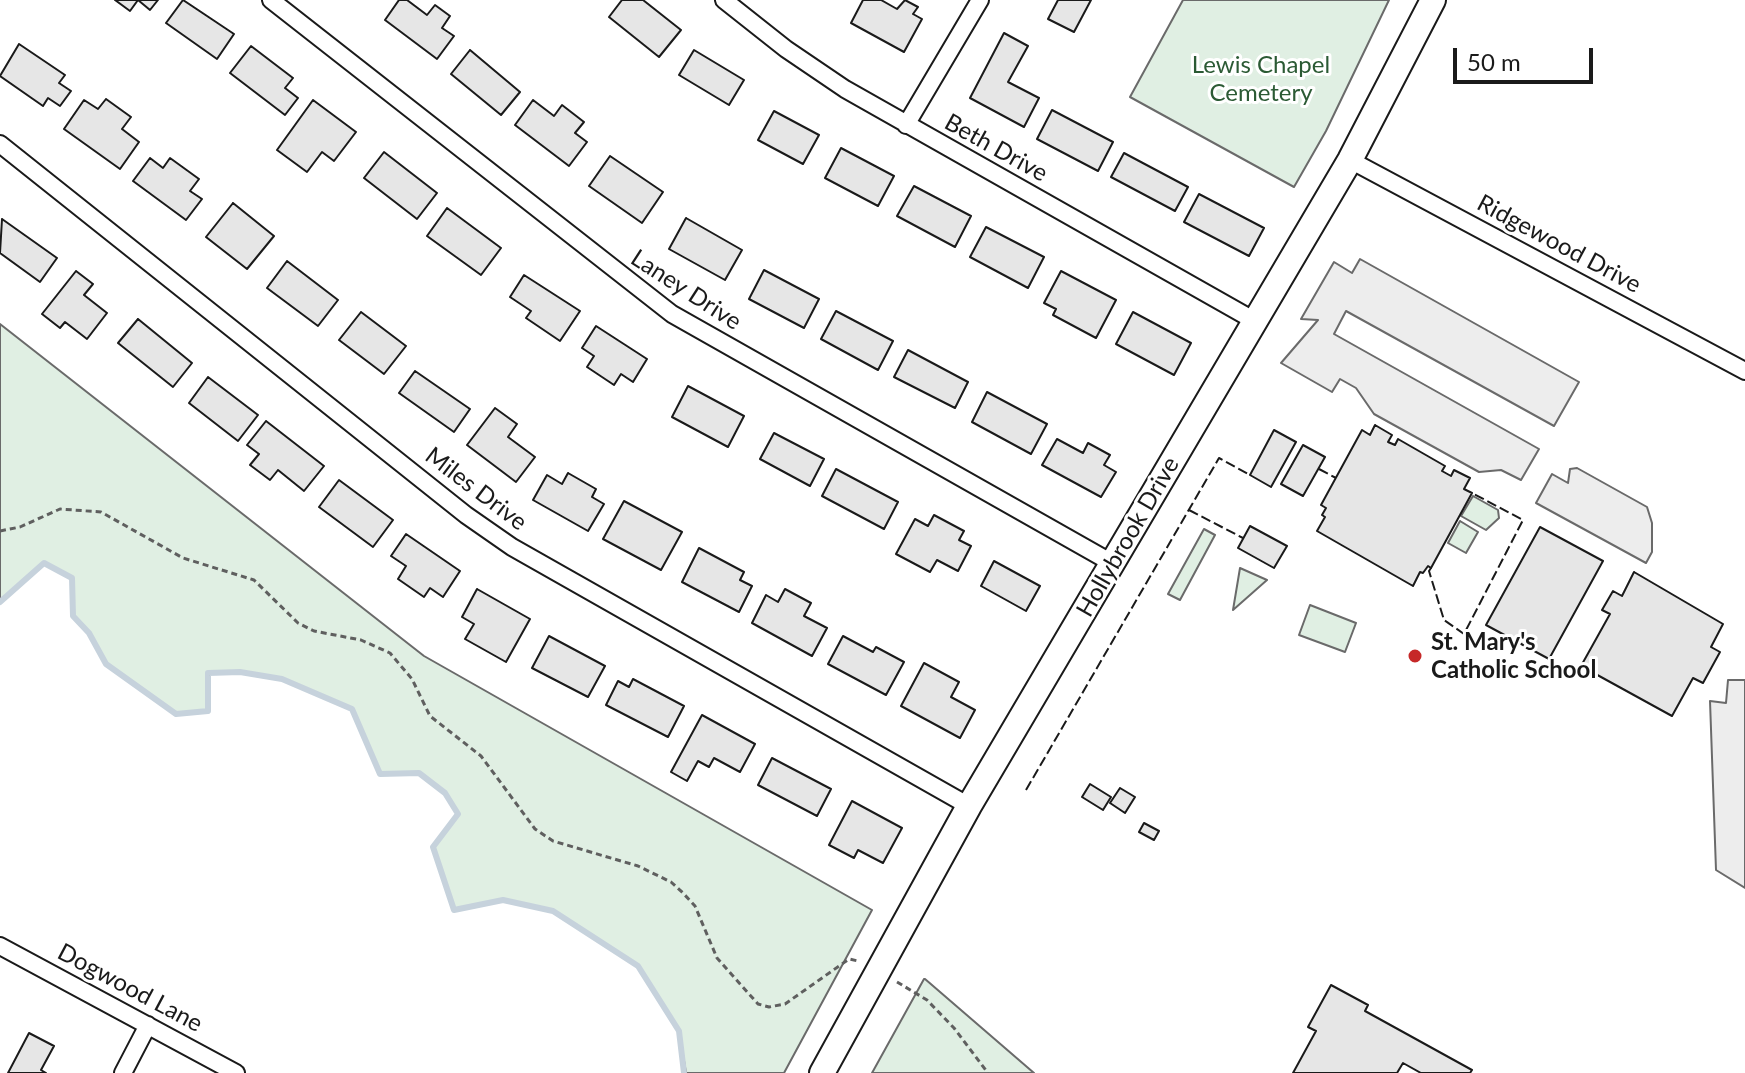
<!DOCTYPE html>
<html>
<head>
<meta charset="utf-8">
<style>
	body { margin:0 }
	#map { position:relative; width:1745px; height:1073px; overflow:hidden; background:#fff; font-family:Lato,sans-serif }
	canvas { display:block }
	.scale { position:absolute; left:1453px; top:48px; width:140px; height:36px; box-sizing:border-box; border:4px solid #1a1a1a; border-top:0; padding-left:10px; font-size:24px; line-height:28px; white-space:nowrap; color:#1a1a1a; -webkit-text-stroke:6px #fff; paint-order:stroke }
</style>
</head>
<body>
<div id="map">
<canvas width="1745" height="1073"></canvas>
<div class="scale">50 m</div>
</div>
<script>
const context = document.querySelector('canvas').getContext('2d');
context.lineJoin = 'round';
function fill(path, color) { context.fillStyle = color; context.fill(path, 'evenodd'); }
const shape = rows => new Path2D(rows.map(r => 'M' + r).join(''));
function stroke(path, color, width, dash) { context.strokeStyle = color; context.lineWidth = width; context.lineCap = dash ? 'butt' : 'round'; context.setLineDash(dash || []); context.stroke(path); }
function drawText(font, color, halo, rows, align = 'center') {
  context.font = font + ' Lato,sans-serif'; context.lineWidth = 6; context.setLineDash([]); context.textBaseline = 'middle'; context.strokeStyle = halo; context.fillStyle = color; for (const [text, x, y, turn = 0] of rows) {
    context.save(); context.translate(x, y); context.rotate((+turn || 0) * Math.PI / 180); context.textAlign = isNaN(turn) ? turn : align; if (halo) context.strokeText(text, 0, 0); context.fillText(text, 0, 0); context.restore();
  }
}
const green = shape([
	[1183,0,1389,0,1326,131,1294,187,1130,97,1183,0],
	[0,324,424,656,872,910,784,1073,686,1073,679,1031,638,966,553,911,503,900,454,910,433,847,458,814,445,793,419,773,380,774,352,709,282,679,239,672,209,674,208,711,176,714,106,664,89,633,73,616,72,578,43,564,0,602,0,324],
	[1473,496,1498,510,1499,518,1486,530,1461,516,1473,496],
	[1460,521,1478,532,1466,553,1448,543,1460,521],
	[1204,529,1215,535,1180,600,1168,594,1204,529],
	[1240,568,1267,580,1233,610,1240,568],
	[1310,605,1356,623,1345,652,1299,635,1310,605],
	[924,979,925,979,1034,1073,872,1073,924,979]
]);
const parking = shape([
	[1360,259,1579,382,1554,426,1346,311,1334,334,1539,449,1521,480,1501,470,1479,472,1374,414,1356,388,1340,379,1332,392,1281,363,1318,320,1301,319,1334,262,1352,273,1360,259],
	[1577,468,1647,507,1652,523,1652,552,1646,563,1536,503,1552,474,1568,483,1570,469,1577,468],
	[1728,680,1745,680,1745,888,1716,870,1710,701,1726,703,1728,680]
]);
const stream = shape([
	[0,602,44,563,72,578,73,616,89,633,106,664,176,714,208,711,208,673,240,672,282,679,352,709,380,774,419,773,445,793,458,814,433,847,454,910,503,900,553,911,638,966,679,1031,684,1073]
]);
const building = shape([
	[115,0,158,0,150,10,138,0,130,11,115,0],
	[183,0,234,34,217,59,166,23,183,0],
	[399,0,407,0,427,15,435,5,450,16,442,28,454,36,437,59,385,20,399,0],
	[622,0,643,0,681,30,659,57,609,17,622,0],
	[863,0,881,0,897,9,905,0,918,7,913,14,922,19,904,52,851,23,863,0],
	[1058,0,1091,0,1074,32,1048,19,1058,0],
	[1004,33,1028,46,1008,82,1039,98,1024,127,970,98,1004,33],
	[19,44,65,75,59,83,71,91,60,106,48,98,43,106,0,76,19,44],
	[251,46,293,78,285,88,298,98,285,115,230,73,251,46],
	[470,50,520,92,501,115,451,74,470,50],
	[694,50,744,80,729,105,679,75,694,50],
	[106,99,131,117,122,129,139,142,120,169,64,129,84,100,98,109,106,99],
	[313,100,356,132,334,161,322,152,307,172,277,150,313,100],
	[533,100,554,116,562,105,584,122,575,133,587,142,569,166,515,125,533,100],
	[1052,110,1113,142,1098,171,1037,139,1052,110],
	[774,111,819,135,803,164,758,140,774,111],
	[841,148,894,176,878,206,825,178,841,148],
	[384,152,437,193,417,219,364,178,384,152],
	[1124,153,1188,187,1175,211,1111,177,1124,153],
	[610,156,663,192,642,223,589,186,610,156],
	[150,158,163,168,170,158,199,179,190,191,202,199,186,220,133,181,150,158],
	[914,186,971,216,955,247,897,216,914,186],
	[1199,194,1264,228,1249,256,1184,222,1199,194],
	[233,203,274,236,247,269,206,237,233,203],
	[447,208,501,248,481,275,427,236,447,208],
	[686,218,742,250,725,280,669,249,686,218],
	[2,219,57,258,40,282,0,253,2,219],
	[986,227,1044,257,1028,288,970,257,986,227],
	[287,261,338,300,318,326,267,288,287,261],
	[764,270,819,299,804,328,749,299,764,270],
	[76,271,93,284,84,295,107,313,87,339,65,322,60,328,42,314,76,271],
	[1061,271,1116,300,1096,338,1053,315,1056,309,1044,303,1061,271],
	[524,275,580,311,560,341,526,318,531,311,510,297,524,275],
	[836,311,893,341,878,370,821,339,836,311],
	[361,312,406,346,384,374,339,340,361,312],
	[1133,312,1191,343,1174,375,1116,344,1133,312],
	[138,319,192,363,173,387,118,343,138,319],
	[596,326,647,359,633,382,621,374,614,385,587,367,594,356,582,348,596,326],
	[908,350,968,382,955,408,894,377,908,350],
	[415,371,470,409,454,432,399,393,415,371],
	[208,377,258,415,238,441,189,403,208,377],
	[688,386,744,416,728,447,672,417,688,386],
	[987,392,1047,424,1031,454,972,422,987,392],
	[495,408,517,424,508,437,535,457,516,482,467,445,495,408],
	[266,421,324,466,304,491,278,470,270,480,250,465,259,454,247,445,266,421],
	[1375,425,1392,435,1388,442,1395,445,1398,439,1445,466,1442,471,1451,476,1454,470,1470,478,1464,489,1472,493,1431,568,1428,566,1423,573,1420,572,1413,586,1317,531,1325,517,1322,515,1326,508,1321,505,1362,430,1370,435,1375,425],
	[1274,430,1296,442,1271,487,1250,475,1274,430],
	[774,433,824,459,810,486,760,459,774,433],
	[1057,439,1083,453,1088,443,1110,455,1104,465,1116,472,1101,497,1042,465,1057,439],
	[1303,445,1325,457,1303,496,1281,484,1303,445],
	[836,469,898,502,884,529,822,496,836,469],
	[568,473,596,489,592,497,604,504,588,531,533,500,547,475,562,484,568,473],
	[339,480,393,520,373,547,319,507,339,480],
	[624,501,682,532,661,570,603,539,624,501],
	[934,515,964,531,959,540,971,546,958,571,937,560,930,572,896,554,915,519,928,526,934,515],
	[1250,526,1287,546,1274,568,1238,548,1250,526],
	[1540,527,1603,561,1549,659,1486,625,1540,527],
	[406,534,460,571,443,597,430,588,424,597,398,579,406,566,391,556,406,534],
	[699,548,744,572,740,580,752,586,739,612,682,582,699,548],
	[994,561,1040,586,1026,611,981,586,994,561],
	[1634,572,1723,624,1711,647,1720,652,1703,683,1693,678,1672,716,1581,666,1610,614,1602,610,1613,591,1622,596,1634,572],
	[477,589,530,619,506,662,465,639,474,624,462,617,477,589],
	[785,589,811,603,804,616,827,628,812,656,752,623,766,595,778,602,785,589],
	[549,636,605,666,588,697,532,668,549,636],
	[843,636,873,652,876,647,904,662,886,695,828,664,843,636],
	[924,663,959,682,951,697,975,710,960,738,901,706,924,663],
	[633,679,684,706,668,737,606,705,618,681,629,687,633,679],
	[702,715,755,744,740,772,714,758,709,767,698,761,687,781,671,772,702,715],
	[772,758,831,789,817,816,758,785,772,758],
	[1090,784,1111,797,1103,810,1082,797,1090,784],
	[1120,788,1135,797,1125,813,1110,803,1120,788],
	[852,801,902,828,883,863,858,850,854,858,829,845,852,801],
	[1144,823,1159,831,1154,840,1139,832,1144,823],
	[1331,985,1368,1005,1365,1011,1472,1070,1470,1073,1421,1073,1403,1063,1397,1073,1293,1073,1316,1031,1308,1027,1331,985],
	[29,1033,54,1046,41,1070,46,1073,8,1073,29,1033]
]);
const path = shape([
	[0,531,20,527,60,509,101,512,183,558,254,580,298,623,314,631,361,640,390,653,412,679,430,716,481,756,535,829,553,841,638,866,671,882,683,893,695,906,717,958,758,1004,769,1007,785,1004,849,959,858,961],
	[897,982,927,1000,954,1028,988,1073]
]);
const minor = shape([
	[271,0,672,314,1112,563],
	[724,0,786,49,845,89,1255,321],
	[906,125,980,0],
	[0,144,466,515,512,547,969,806],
	[1350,160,1745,371],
	[0,946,236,1073],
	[123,1073,148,1025]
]);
const secondary = shape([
	[822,1073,969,806,1350,160,1433,0]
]);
const fence = shape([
	[1319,469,1336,478],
	[1189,510,1243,538],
	[1431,568,1429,571,1444,620,1464,634,1523,520,1472,493],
	[1026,790,1219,458,1250,475]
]);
const markers = [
	[1415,656,8,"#c62828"]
];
const parkNames = [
	["Lewis Chapel",1261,65],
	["Cemetery",1261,93]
];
const streetNames = [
	["Beth Drive",996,148,29],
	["Ridgewood Drive",1559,244,28],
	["Laney Drive",686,290,33],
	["Miles Drive",476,489,37],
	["Hollybrook Drive",1128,537,-60],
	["Dogwood Lane",130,988,28]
];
const poiNames = [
	["St. Mary's",1431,642],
	["Catholic School",1431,670]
];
fill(green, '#e0efe3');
stroke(green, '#6a6a6a', 2);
fill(parking, '#ededed');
stroke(parking, '#6a6a6a', 2);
stroke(stream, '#c6d2dc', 6);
fill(building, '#e6e6e6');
stroke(building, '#1a1a1a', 2);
stroke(minor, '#1a1a1a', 20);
stroke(secondary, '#1a1a1a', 28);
stroke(path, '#5f5f5f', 3, [6, 4]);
stroke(minor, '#fff', 16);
stroke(secondary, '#fff', 24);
stroke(fence, '#1a1a1a', 2, [10, 4]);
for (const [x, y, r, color] of markers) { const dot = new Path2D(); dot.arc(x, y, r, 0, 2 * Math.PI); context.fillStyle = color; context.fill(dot); stroke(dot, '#fff', 3); }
drawText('24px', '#2b5a34', '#fff', parkNames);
drawText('24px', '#1a1a1a', '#fff', streetNames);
drawText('bold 24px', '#1a1a1a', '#fff', poiNames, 'left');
</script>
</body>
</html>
